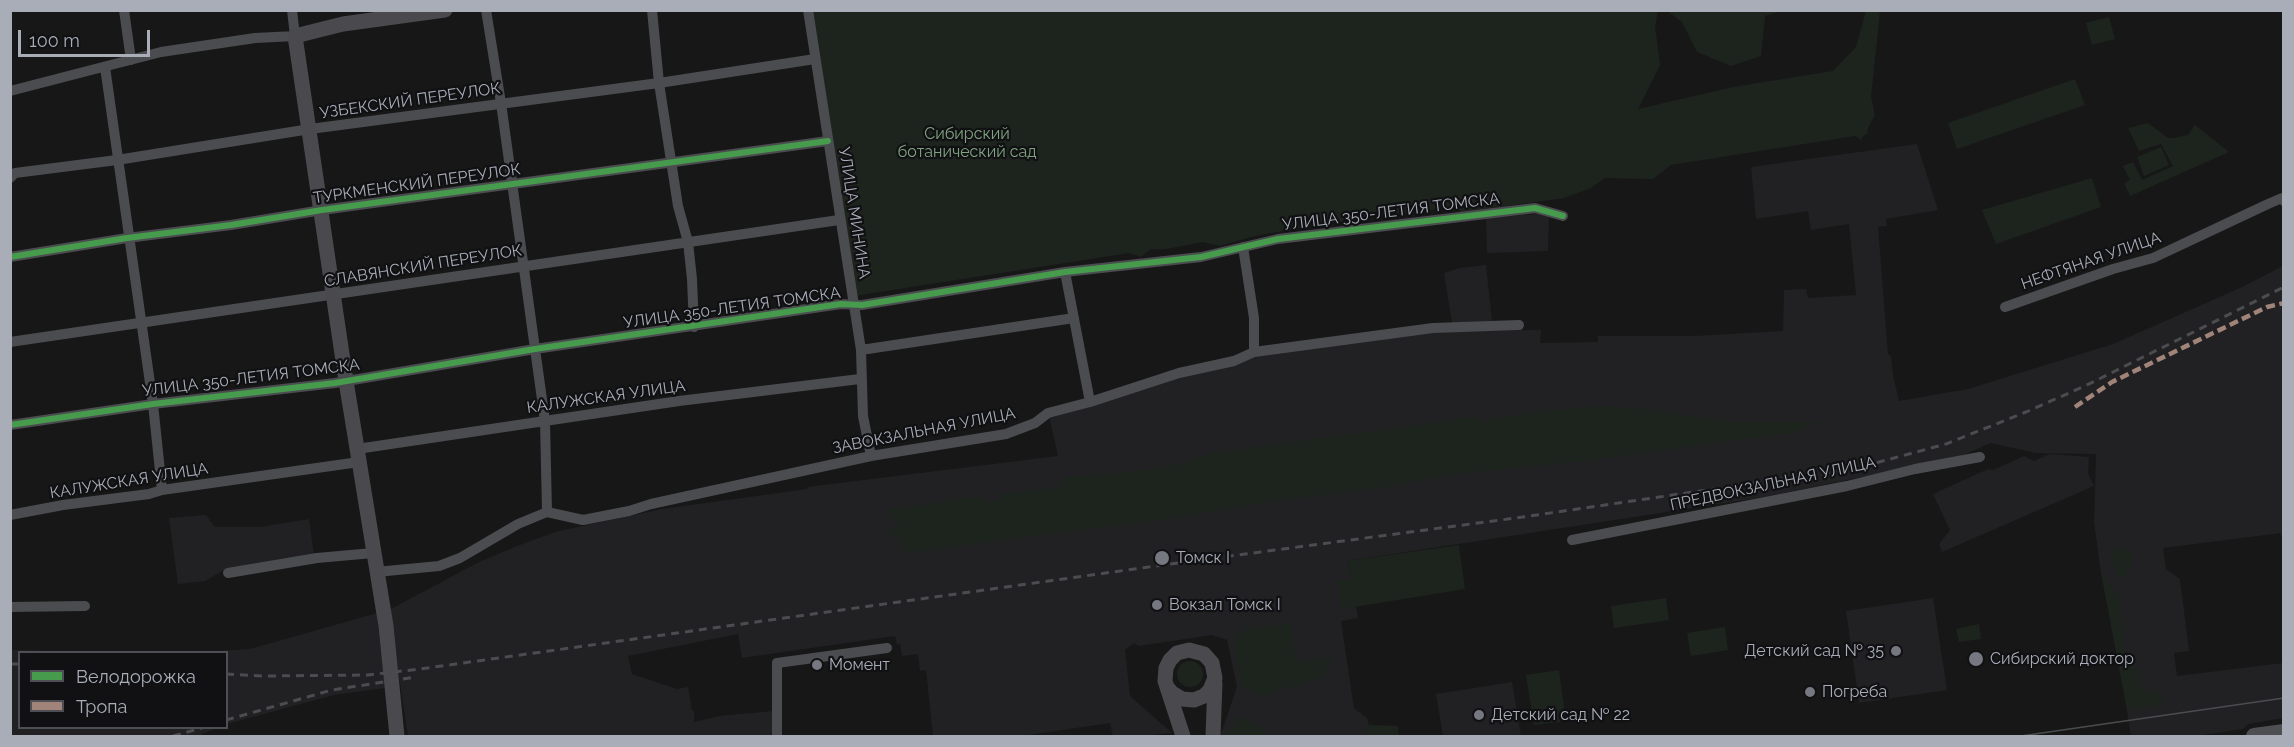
<!DOCTYPE html>
<html>
<head>
<meta charset="utf-8">
<style>
	body { margin:0 }
	#map { position:relative; width:2294px; height:747px; overflow:hidden; background:#171717; font-family:Raleway,sans-serif }
	canvas { display:block }
	.frame { position:absolute; inset:0; border:12px solid #a8adb8; pointer-events:none }
	.legend { position:absolute; left:18px; top:651px; width:210px; height:78px; box-sizing:border-box; background:#111113; border:2px solid #4d4f55; margin:0; padding:8px 10px; list-style:none; font-size:18px; color:#a8adb8 }
	.legend li { display:flex; align-items:center; gap:12px; height:30px }
	.legend b { width:30px; border:2px solid #4d4f55 }
	.scale { position:absolute; left:18px; top:30px; width:132px; height:27px; box-sizing:border-box; border:3px solid #a8adb8; border-top:0; padding-left:8px; font-size:18px; line-height:21px; white-space:nowrap; color:#a8adb8; -webkit-text-stroke:4px #111113; paint-order:stroke }
</style>
</head>
<body>
<div id="map">
<canvas width="2294" height="747"></canvas>
<div class="frame"></div>
<ul class="legend">
<li><b style="height:8px;background:#469c4c"></b>Велодорожка</li>
<li><b style="height:8px;background:#a18479"></b>Тропа</li>
</ul>
<div class="scale">100 m</div>
</div>
<script>
const context = document.querySelector('canvas').getContext('2d');
context.lineJoin = 'round';
function fill(path, color) { context.fillStyle = color; context.fill(path, 'evenodd'); }
const shape = rows => new Path2D(rows.map(r => 'M' + r).join(''));
function stroke(path, color, width, dash) { context.strokeStyle = color; context.lineWidth = width; context.lineCap = dash ? 'butt' : 'round'; context.setLineDash(dash || []); context.stroke(path); }
function drawText(font, color, halo, rows, align = 'center') {
  context.font = font + ' Raleway,sans-serif'; context.lineWidth = 4.5; context.setLineDash([]); context.textBaseline = 'middle'; context.strokeStyle = halo; context.fillStyle = color; for (const [text, x, y, turn = 0] of rows) {
    context.save(); context.translate(x, y); context.rotate((+turn || 0) * Math.PI / 180); context.textAlign = isNaN(turn) ? turn : align; if (halo) context.strokeText(text, 0, 0); context.fillText(text, 0, 0); context.restore();
  }
}
const built = shape([
	[1917,144,1938,210,1886,219,1887,226,1878,227,1888,354,1891,356,1893,375,1899,401,1968,389,2113,344,2240,288,2283,266,2283,550,2281,533,2163,548,2166,569,2180,579,2189,651,2174,653,2177,676,2283,663,2283,718,2248,724,2243,729,2196,736,2131,736,2116,642,2101,573,2094,522,2096,454,2035,453,1991,443,1959,457,1764,497,1348,561,1358,618,1341,621,1354,708,1367,718,1369,725,1361,736,1220,736,1237,687,1227,640,1212,635,1139,646,1134,643,1125,650,1130,696,1172,733,1141,736,1113,736,1110,723,1022,736,933,736,926,670,920,671,918,654,902,656,900,644,897,645,895,636,742,658,738,634,628,656,632,674,677,689,688,687,692,710,694,711,694,722,719,716,773,711,775,731,771,732,771,736,408,736,389,610,477,563,517,546,555,532,662,509,807,489,807,487,1058,456,1049,416,1255,354,1431,331,1541,330,1540,343,1598,342,1598,336,1695,336,1783,331,1784,290,1806,289,1808,298,1856,295,1849,224,1811,230,1808,211,1756,219,1751,167],
	[1549,213,1548,251,1487,253,1486,218],
	[1486,265,1492,321,1452,323,1444,273,1460,268],
	[2050,454,2089,457,2088,473,2094,486,1942,552,1939,544,1950,530,1933,494,1988,469,1993,470,2024,456,2034,461],
	[206,515,215,527,260,527,309,519,314,555,226,569,205,581,178,584,169,518],
	[1933,598,1947,690,1859,703,1846,611],
	[377,613,385,688,334,695,227,724,226,652,199,652,250,649],
	[11,650,107,652,20,652,20,728,216,728,198,736,11,736],
	[1512,682,1521,736,1443,736,1436,694]
]);
const green = shape([
	[812,11,1658,11,1655,26,1660,65,1638,109,1733,87,1833,71,1856,47,1866,11,1880,11,1871,97,1875,115,1868,128,1867,134,1864,135,1861,140,1855,136,1671,165,1653,179,1605,178,1591,188,1564,198,1462,212,1447,208,1387,215,1369,217,1361,222,1347,221,1299,228,1255,236,1220,246,1203,242,1166,249,1151,249,1141,257,1129,253,854,296],
	[1667,11,1782,11,1765,16,1761,56,1731,66,1697,52,1682,22],
	[2109,17,2115,39,2092,45,2086,23],
	[2075,79,2085,105,1957,149,1948,123],
	[2148,123,2168,138,2173,138,2188,135,2195,125,2229,152,2130,196,2124,183,2130,180,2123,166,2133,162,2142,180,2173,166,2161,144,2139,151,2128,128],
	[2161,147,2169,165,2144,176,2137,157],
	[2092,178,2101,207,1996,244,1982,210],
	[1601,406,1646,409,1735,422,1818,422,1800,432,1583,461,1449,475,1387,487,1288,499,1156,521,905,553,898,538,889,535,891,527,899,523,889,515,889,511,892,509,981,496,982,503,1001,500,1001,494,1055,488,1063,485,1063,478,1163,468,1212,453,1473,417,1480,419,1480,425,1490,419,1532,412],
	[1459,545,1465,589,1342,609,1338,581,1351,578,1348,561],
	[2115,548,2126,548,2134,555,2126,579,2118,575,2113,565,2113,551],
	[2101,573,2119,597,2125,651,2131,664,2141,673,2136,679,2152,695,2157,690,2166,705,2127,710],
	[1666,598,1669,620,1614,628,1611,606],
	[1290,623,1297,662,1330,657,1331,663,1322,678,1262,696,1243,689,1234,645,1237,636,1245,629],
	[1979,624,1981,639,1959,642,1956,629],
	[1725,627,1728,650,1691,656,1687,633],
	'1177 674a13 13 0 1 1 26 0a13 13 0 1 1-26 0Z',
	[1559,670,1565,715,1560,722,1534,725,1526,675],
	[1241,715,1271,736,1227,736],
	[1369,725,1398,726,1399,736,1361,736]
]);
const street = shape([
	[124,10,131,60],
	[486,10,501,103,545,421,547,512],
	[652,10,659,83,678,206,688,242,692,279,694,327],
	[808,10,861,350,863,416,871,456],
	[105,67,153,404,162,490],
	[10,91,161,52,255,38,295,36,292,10],
	[10,178,15,173,117,160,310,129,659,83,815,59],
	[1243,247,1254,318,1254,352],
	[10,257,127,238,231,225,322,210,828,141],
	[1065,272,1090,402],
	[2005,307,2113,269,2153,258,2268,204,2282,198,2284,201],
	[10,342,839,220],
	[861,350,1074,318],
	[10,425,153,404,335,383,535,349,841,304,862,305,1065,272,1201,257,1278,239,1535,208,1563,216],
	[357,449,679,401,860,379],
	[10,515,63,505,149,494,162,490,359,462],
	[1572,540,1847,486,1915,469,1980,457],
	[376,572,439,566,460,558,518,524,547,512,583,520,629,511,651,504,871,456,1006,434,1035,423,1048,413,1090,402,1179,373,1234,361,1254,352,1433,328,1519,325],
	[228,573,317,558,373,553],
	[10,607,85,606],
	[777,736,777,663,887,648]
]);
const secondary = shape([
	[1167,687,1172,693,1182,699,1194,700,1204,696,1210,690,1215,678,1212,663,1204,654,1189,650,1177,653,1170,660,1166,668,1165,681,1183,736],
	[397,736,386,626,346,381,295,36,343,24,445,10],
	[1213,736,1215,683]
]);
const primary = shape([
	[2254,736,2284,732]
]);
const tram = shape([
	[2021,736,2284,698]
]);
const rail = shape([
	[10,664,20,664],
	[226,674,263,676,368,675,420,669,1163,565,1523,517,1857,468,1946,444,2026,412,2085,386,2284,287],
	[226,720,332,690,416,677],
	[173,736,202,728]
]);
const quiet = shape([
	[2075,407,2112,382,2267,307,2284,303]
]);
const cycleway = shape([
	[10,257,127,238,231,225,322,210,828,141],
	[10,425,153,404,335,383,535,349,841,304,862,305,1065,272,1201,257,1278,239,1535,208,1563,216]
]);
const markers = [
	[1162,558,8,"#757880"],
	[1157,605,6,"#757880"],
	[1896,651,6,"#757880"],
	[1976,659,8,"#757880"],
	[817,665,6,"#757880"],
	[1810,692,6,"#757880"],
	[1479,715,6,"#757880"]
];
const streetNames = [
	["УЗБЕКСКИЙ ПЕРЕУЛОК",410,101,-8],
	["ТУРКМЕНСКИЙ ПЕРЕУЛОК",417,184,-8],
	["УЛИЦА 350-ЛЕТИЯ ТОМСКА",1391,212,-7],
	["УЛИЦА МИНИНА",854,213,81],
	["НЕФТЯНАЯ УЛИЦА",2091,261,-19],
	["СЛАВЯНСКИЙ ПЕРЕУЛОК",423,266,-9],
	["УЛИЦА 350-ЛЕТИЯ ТОМСКА",732,308,-8],
	["УЛИЦА 350-ЛЕТИЯ ТОМСКА",251,378,-7],
	["КАЛУЖСКАЯ УЛИЦА",606,397,-8],
	["ЗАВОКЗАЛЬНАЯ УЛИЦА",924,431,-11],
	["КАЛУЖСКАЯ УЛИЦА",129,481,-9],
	["ПРЕДВОКЗАЛЬНАЯ УЛИЦА",1773,484,-12]
];
const parkNames = [
	["Сибирский",967,134],
	["ботанический сад",967,152]
];
const poiNames = [
	["Томск I",1176,558],
	["Вокзал Томск I",1169,605],
	["Детский сад № 35",1884,651,"right"],
	["Сибирский доктор",1990,659],
	["Момент",829,665],
	["Погреба",1822,692],
	["Детский сад № 22",1491,715]
];
fill(built, '#212123');
fill(green, '#1d241e');
stroke(street, '#4b4c50', 10);
stroke(secondary, '#4a4a4e', 15);
stroke(primary, '#4d4f52', 16);
stroke(tram, '#4b4c4f', 1.5);
stroke(rail, '#4b4c4f', 3, [8, 6]);
stroke(quiet, '#a18479', 4.5, [9, 4.5]);
stroke(cycleway, '#469c4c', 6);
for (const [x, y, r, color] of markers) { const dot = new Path2D(); dot.arc(x, y, r, 0, 2 * Math.PI); context.fillStyle = color; context.fill(dot); stroke(dot, '#111113', 2); }
drawText('16px', '#a8adb8', '#111113', streetNames);
drawText('16px', '#7fa381', '#111113', parkNames);
drawText('16px', '#a8adb8', '#111113', poiNames, 'left');
</script>
</body>
</html>
